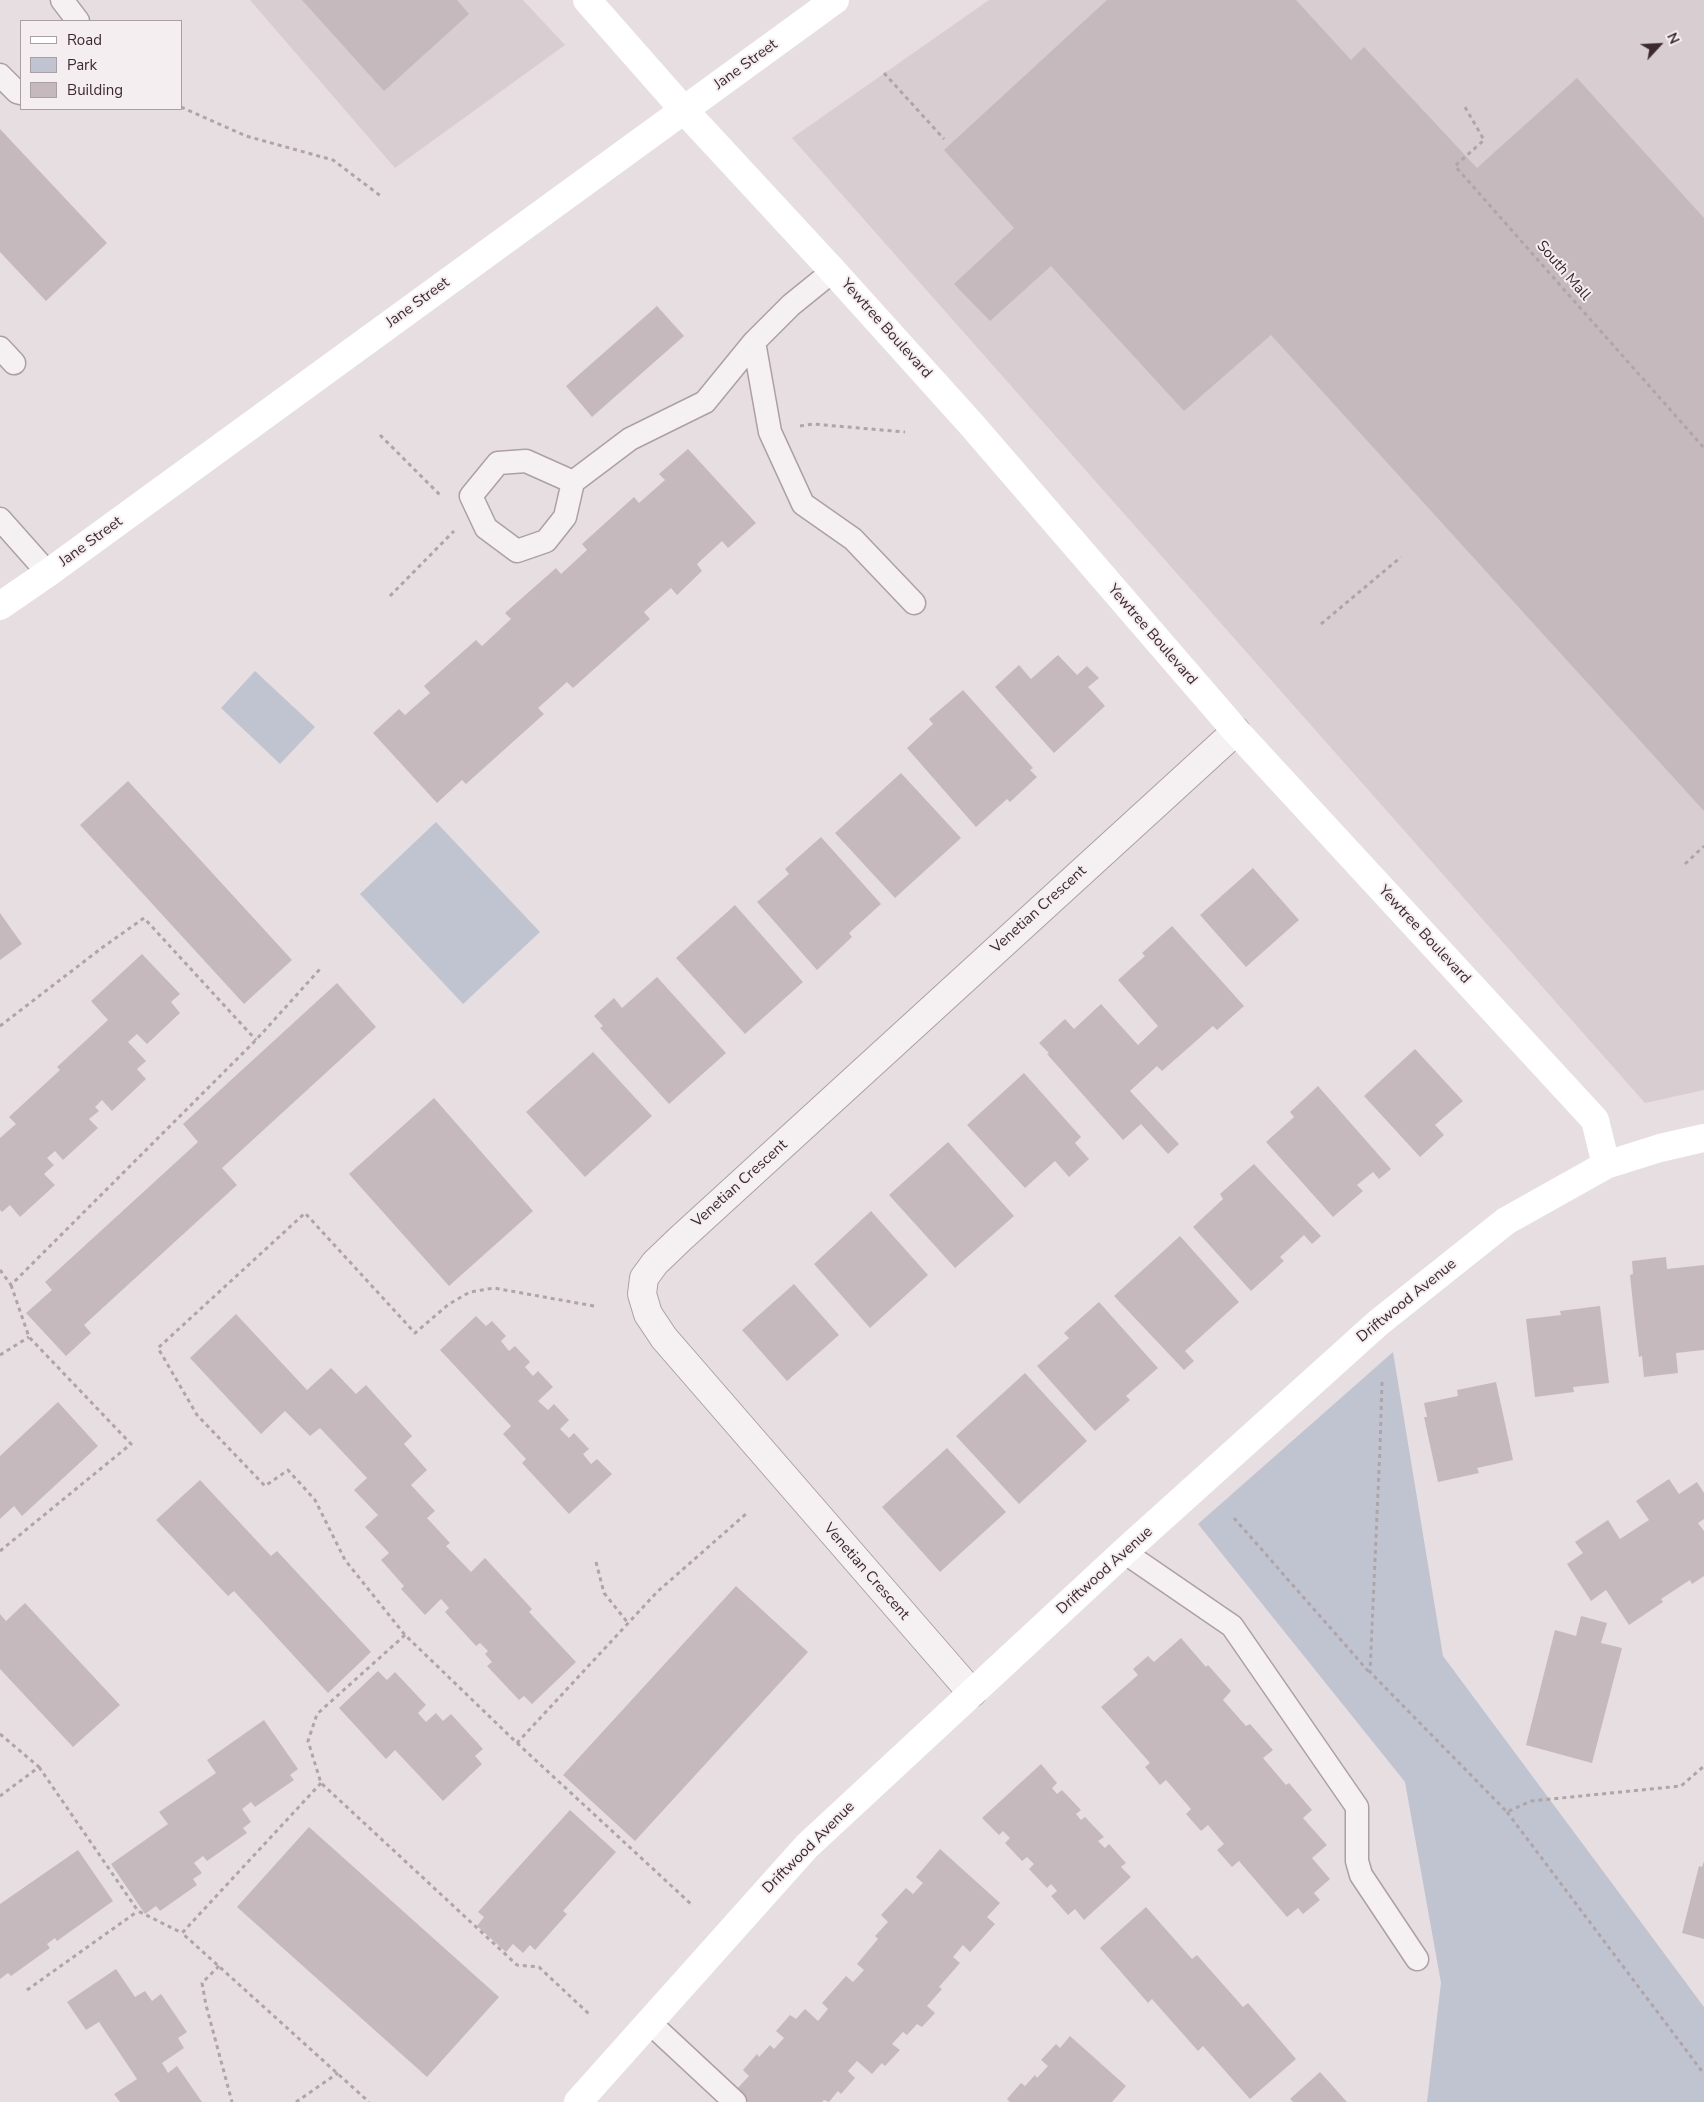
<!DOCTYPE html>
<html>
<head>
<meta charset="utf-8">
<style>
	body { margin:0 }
	#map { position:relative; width:1704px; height:2102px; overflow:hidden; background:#e7dee1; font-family:"Nunito Sans",sans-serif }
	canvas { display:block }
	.legend { position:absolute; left:20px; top:20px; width:162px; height:90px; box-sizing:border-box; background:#f4eef0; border:1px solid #aa9fa3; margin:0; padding:6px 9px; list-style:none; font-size:15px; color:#3c292f }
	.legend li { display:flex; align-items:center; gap:10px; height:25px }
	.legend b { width:25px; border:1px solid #aa9fa3 }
	.north { position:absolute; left:1634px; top:20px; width:50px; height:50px; -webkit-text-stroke:4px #f4eef0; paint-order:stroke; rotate:65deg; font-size:14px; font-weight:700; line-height:20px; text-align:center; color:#3c292f }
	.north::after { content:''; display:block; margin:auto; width:18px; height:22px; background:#3c292f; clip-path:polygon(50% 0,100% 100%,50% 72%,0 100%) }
</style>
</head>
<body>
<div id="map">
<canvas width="1704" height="2102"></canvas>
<ul class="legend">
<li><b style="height:6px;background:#fff"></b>Road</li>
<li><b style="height:14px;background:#c0c4d0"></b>Park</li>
<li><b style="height:14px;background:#c6b9bd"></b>Building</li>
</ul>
<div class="north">N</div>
</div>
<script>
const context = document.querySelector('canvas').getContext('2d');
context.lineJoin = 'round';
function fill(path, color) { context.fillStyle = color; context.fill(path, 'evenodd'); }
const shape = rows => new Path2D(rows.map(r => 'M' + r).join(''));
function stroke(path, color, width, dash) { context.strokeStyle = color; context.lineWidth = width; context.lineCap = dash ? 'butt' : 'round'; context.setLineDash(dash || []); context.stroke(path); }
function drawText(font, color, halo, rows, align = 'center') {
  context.font = font + ' "Nunito Sans",sans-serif'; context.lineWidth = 4; context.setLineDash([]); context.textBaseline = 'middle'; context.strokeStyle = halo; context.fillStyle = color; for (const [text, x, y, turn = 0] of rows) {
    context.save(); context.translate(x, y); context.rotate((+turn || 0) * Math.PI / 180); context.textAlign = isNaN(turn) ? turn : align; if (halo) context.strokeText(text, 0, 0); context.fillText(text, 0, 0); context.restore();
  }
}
const built = shape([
	[250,0,523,0,565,45,395,168],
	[989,0,1704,0,1704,1090,1645,1103,792,138]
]);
const green = shape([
	[255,671,315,727,280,764,221,708],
	[436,822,540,932,463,1004,360,894],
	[1393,1352,1443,1656,1704,2007,1704,2102,1427,2102,1441,1983,1405,1782,1198,1524]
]);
const building = shape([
	[302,0,457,0,469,14,384,91],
	[1107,0,1296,0,1351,60,1364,47,1477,168,1577,78,1704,218,1704,811,1271,335,1184,411,1051,266,990,321,954,284,1014,228,944,150],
	[0,129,107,243,46,301,0,252],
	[657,306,684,336,592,417,566,386],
	[688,449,756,523,728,548,722,541,697,564,702,571,677,595,671,588,644,612,650,619,573,688,567,682,538,708,544,714,466,784,462,780,437,803,373,733,399,709,405,715,430,693,424,686,476,640,482,646,511,619,505,613,556,568,561,574,587,550,582,544,634,497,639,503,665,480,659,474],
	[1058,655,1077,675,1087,666,1099,678,1088,687,1105,706,1054,753,995,687,1019,665,1031,679],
	[963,690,1033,768,1030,770,1037,777,1010,802,1007,799,976,827,907,748,933,724,929,719],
	[901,773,961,838,895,898,835,833],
	[128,781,292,960,244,1004,80,825],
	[821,837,881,904,849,933,852,937,817,970,757,902,789,874,785,869],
	[1253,868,1299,920,1246,967,1200,915],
	[735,905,803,982,745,1034,676,958],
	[0,913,22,944,0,960],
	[1172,926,1244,1006,1217,1030,1213,1026,1162,1071,1157,1066,1130,1091,1179,1144,1168,1154,1141,1124,1123,1140,1047,1054,1049,1053,1039,1043,1065,1019,1074,1029,1101,1004,1138,1045,1158,1026,1118,980,1145,956,1142,953],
	[142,954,180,994,171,1002,180,1013,147,1044,137,1034,128,1042,146,1061,137,1069,146,1079,112,1111,102,1100,95,1107,99,1111,89,1119,98,1128,63,1160,55,1151,47,1158,54,1165,44,1174,55,1185,20,1217,10,1205,2,1212,0,1210,0,1138,16,1124,9,1117,60,1070,57,1067,108,1020,91,1001],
	[657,977,726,1053,669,1104,600,1028,603,1026,594,1016,614,998,622,1008],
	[337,983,376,1027,222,1168,237,1185,84,1325,91,1333,66,1356,26,1313,52,1290,45,1282,198,1142,183,1124],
	[1415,1049,1463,1101,1435,1125,1444,1135,1420,1157,1364,1096],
	[593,1052,652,1116,585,1177,526,1112],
	[1024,1073,1081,1137,1075,1143,1089,1159,1069,1177,1055,1161,1025,1188,967,1125],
	[1318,1086,1391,1169,1379,1179,1373,1172,1357,1185,1363,1191,1333,1217,1266,1142,1294,1117,1290,1112],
	[434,1098,533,1211,449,1286,349,1174],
	[948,1142,1014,1216,955,1268,889,1195],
	[1254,1164,1321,1236,1312,1244,1304,1235,1280,1257,1284,1261,1251,1291,1193,1227,1223,1199,1220,1194],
	[871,1211,928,1275,870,1328,814,1264],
	[1180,1236,1239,1302,1185,1351,1194,1361,1184,1370,1114,1296],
	[1666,1257,1667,1269,1704,1265,1704,1350,1676,1353,1678,1373,1644,1377,1642,1356,1639,1357,1634,1314,1630,1275,1633,1274,1632,1261],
	[794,1284,839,1335,787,1381,742,1330],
	[1099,1302,1158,1368,1126,1396,1130,1400,1095,1431,1037,1366,1069,1338,1064,1333],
	[1600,1306,1609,1383,1573,1387,1574,1392,1535,1397,1526,1319,1561,1315,1560,1311],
	[236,1314,307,1390,331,1368,356,1394,366,1385,412,1436,404,1444,427,1470,411,1485,435,1511,427,1518,450,1543,446,1546,471,1572,485,1558,532,1609,529,1612,576,1662,532,1704,524,1696,519,1700,487,1666,492,1662,485,1654,488,1651,480,1643,476,1646,445,1612,449,1608,441,1599,425,1615,401,1589,404,1586,381,1560,389,1553,365,1527,378,1515,354,1490,367,1478,320,1428,310,1436,285,1411,261,1434,190,1358],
	[476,1316,486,1326,492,1321,506,1336,501,1341,509,1351,515,1346,530,1362,525,1367,533,1376,538,1371,553,1387,538,1401,548,1410,554,1404,569,1420,560,1429,569,1438,574,1433,589,1449,583,1454,591,1464,597,1459,612,1474,569,1514,522,1463,526,1459,503,1434,511,1426,440,1350],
	[1025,1373,1087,1441,1019,1504,956,1436],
	[1496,1382,1513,1460,1477,1468,1479,1473,1438,1482,1424,1417,1427,1417,1424,1403,1458,1396,1457,1390],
	[58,1402,98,1446,22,1516,14,1506,0,1519,0,1456],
	[947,1448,1006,1512,940,1572,882,1507],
	[1669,1479,1679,1494,1697,1482,1704,1493,1704,1519,1698,1523,1704,1531,1704,1576,1692,1584,1690,1580,1661,1599,1663,1602,1629,1625,1606,1590,1591,1601,1567,1564,1583,1553,1575,1542,1608,1520,1620,1539,1649,1520,1636,1501],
	[200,1480,271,1556,277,1551,371,1652,328,1693,234,1591,228,1596,156,1520],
	[736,1586,808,1652,635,1841,563,1775],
	[25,1603,120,1705,73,1747,0,1669,0,1614,6,1621],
	[1581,1616,1607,1623,1601,1643,1622,1648,1592,1763,1526,1745,1555,1630,1576,1636],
	[1181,1638,1206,1667,1208,1665,1231,1691,1223,1700,1246,1726,1250,1724,1273,1750,1263,1758,1286,1785,1289,1783,1312,1810,1303,1818,1327,1845,1312,1858,1330,1879,1314,1893,1320,1900,1303,1914,1298,1908,1287,1917,1239,1861,1232,1867,1217,1850,1224,1844,1208,1825,1201,1831,1186,1814,1191,1809,1166,1780,1160,1785,1145,1767,1150,1763,1101,1707,1138,1675,1133,1669,1148,1656,1154,1662],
	[378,1671,387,1680,395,1672,426,1705,418,1713,426,1722,436,1713,443,1721,451,1714,483,1749,475,1756,482,1764,443,1801,395,1750,386,1759,339,1708],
	[264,1720,298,1769,290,1775,294,1780,255,1807,251,1802,242,1809,251,1822,243,1828,247,1833,207,1861,203,1856,194,1863,202,1873,193,1879,197,1885,160,1911,156,1906,145,1914,111,1864,168,1824,159,1812,216,1773,207,1760],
	[1041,1764,1057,1783,1052,1788,1057,1794,1062,1790,1081,1810,1076,1814,1081,1820,1085,1817,1104,1837,1098,1841,1105,1848,1109,1844,1126,1863,1121,1867,1131,1877,1084,1920,1075,1909,1068,1915,1051,1896,1057,1891,1051,1884,1047,1888,1029,1869,1034,1864,1027,1857,1022,1861,1005,1843,1010,1838,1003,1831,999,1835,982,1818],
	[570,1810,616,1852,563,1911,567,1914,535,1950,530,1945,523,1953,513,1944,506,1952,477,1926,484,1917,478,1912],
	[309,1827,499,1997,427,2077,237,1907],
	[940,1849,1000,1903,987,1917,995,1924,970,1952,963,1945,953,1957,960,1963,939,1987,942,1989,927,2006,935,2013,922,2027,917,2024,907,2035,903,2032,892,2044,900,2050,885,2066,882,2063,872,2074,857,2061,848,2071,855,2078,841,2094,838,2091,829,2102,824,2100,822,2102,748,2102,735,2091,749,2076,743,2070,757,2054,759,2057,770,2045,774,2049,784,2038,776,2031,790,2015,796,2019,805,2009,818,2021,828,2009,822,2003,846,1976,853,1982,864,1970,857,1964,878,1939,875,1936,888,1922,881,1915,906,1888,913,1894,923,1883,916,1877],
	[78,1850,113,1901,57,1941,55,1938,47,1944,50,1948,11,1976,8,1973,0,1979,0,1904],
	[1704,1861,1704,1939,1682,1933,1699,1866,1702,1867],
	[1146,1907,1192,1959,1197,1955,1243,2007,1248,2003,1296,2059,1250,2099,1203,2046,1198,2051,1152,1999,1148,2003,1100,1948],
	[116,1969,135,1997,145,1991,152,2001,161,1994,187,2032,178,2038,184,2048,162,2063,168,2073,177,2066,202,2102,120,2102,114,2094,137,2079,99,2022,86,2030,67,2002],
	[1070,2036,1126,2086,1112,2102,1010,2102,1007,2099,1021,2083,1025,2086,1035,2075,1037,2078,1048,2066,1041,2060,1056,2044,1060,2048],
	[1320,2072,1347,2102,1293,2102,1290,2099]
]);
const path = shape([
	[884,73,944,139],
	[181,107,246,136,333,160,382,197],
	[1465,107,1484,140,1455,166,1704,448],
	[800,426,813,424,905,432],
	[380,435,440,495],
	[390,596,454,531],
	[1321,624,1401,557],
	[1685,864,1704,846],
	[0,1026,103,947,144,918,256,1040],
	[0,1270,11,1285,256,1040,320,969],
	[594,1306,494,1288,470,1292,449,1304,415,1333,305,1213,158,1348,197,1415,265,1486,288,1470,315,1500,345,1560,405,1635,517,1743,657,1592,747,1513],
	[0,1355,29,1337],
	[1382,1382,1380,1448,1370,1672,1507,1812,1531,1801,1681,1786,1704,1766],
	[1234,1518,1369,1672],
	[0,1551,131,1444,29,1337,11,1285],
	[596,1562,604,1593,628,1623],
	[405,1635,317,1714,308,1741,321,1783,517,1965,539,1967,590,2015],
	[0,1734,39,1767,0,1796],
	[517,1743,691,1904],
	[39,1767,138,1911,182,1933],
	[321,1783,182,1933,369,2102],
	[1507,1812,1704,2074],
	[219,1966,202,1983,206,2005,232,2102],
	[27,1990,138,1911],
	[296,2102,338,2073]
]);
const lane = shape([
	[62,0,78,21],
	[0,75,17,92,21,93],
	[833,271,791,305,754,342,770,432,803,504,853,539,914,603],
	[0,348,14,363],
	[573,482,526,461,498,463,471,496,486,528,517,551,546,541,565,517,573,482,630,439,705,402,754,342],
	[0,519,48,573],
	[1124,1552,1232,1626,1357,1807,1357,1861,1361,1875,1417,1959],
	[649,2022,735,2102]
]);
const street = shape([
	[972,1693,664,1338,648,1314,642,1294,644,1278,655,1263,680,1239,1236,731]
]);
const secondary = shape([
	[587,0,683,109,833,271,971,424,1236,731,1595,1120,1606,1165],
	[0,606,48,573,835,0],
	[578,2102,807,1846,1124,1552,1378,1323,1506,1221,1606,1165,1660,1148,1704,1138]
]);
const streetNames = [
	["Jane Street",746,65,-36],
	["South Mall",1563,271,49],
	["Jane Street",418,303,-36],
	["Yewtree Boulevard",886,329,48],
	["Jane Street",91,542,-36],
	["Yewtree Boulevard",1152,635,49],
	["Venetian Crescent",1039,910,-42],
	["Yewtree Boulevard",1424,935,47],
	["Venetian Crescent",740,1184,-42],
	["Driftwood Avenue",1407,1301,-39],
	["Driftwood Avenue",1105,1571,-42],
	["Venetian Crescent",866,1572,49],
	["Driftwood Avenue",809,1848,-45]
];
fill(built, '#d8cdd0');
fill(green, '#c0c4d0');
fill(building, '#c6b9bd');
stroke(lane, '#ada0a4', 25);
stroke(street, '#ada0a4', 30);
stroke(path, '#afa5a8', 3, [4, 4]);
stroke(lane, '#f5f1f2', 22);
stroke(street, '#f5f1f2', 28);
stroke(secondary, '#fff', 28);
drawText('15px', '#3c292f', '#f4eef0', streetNames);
</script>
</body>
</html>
